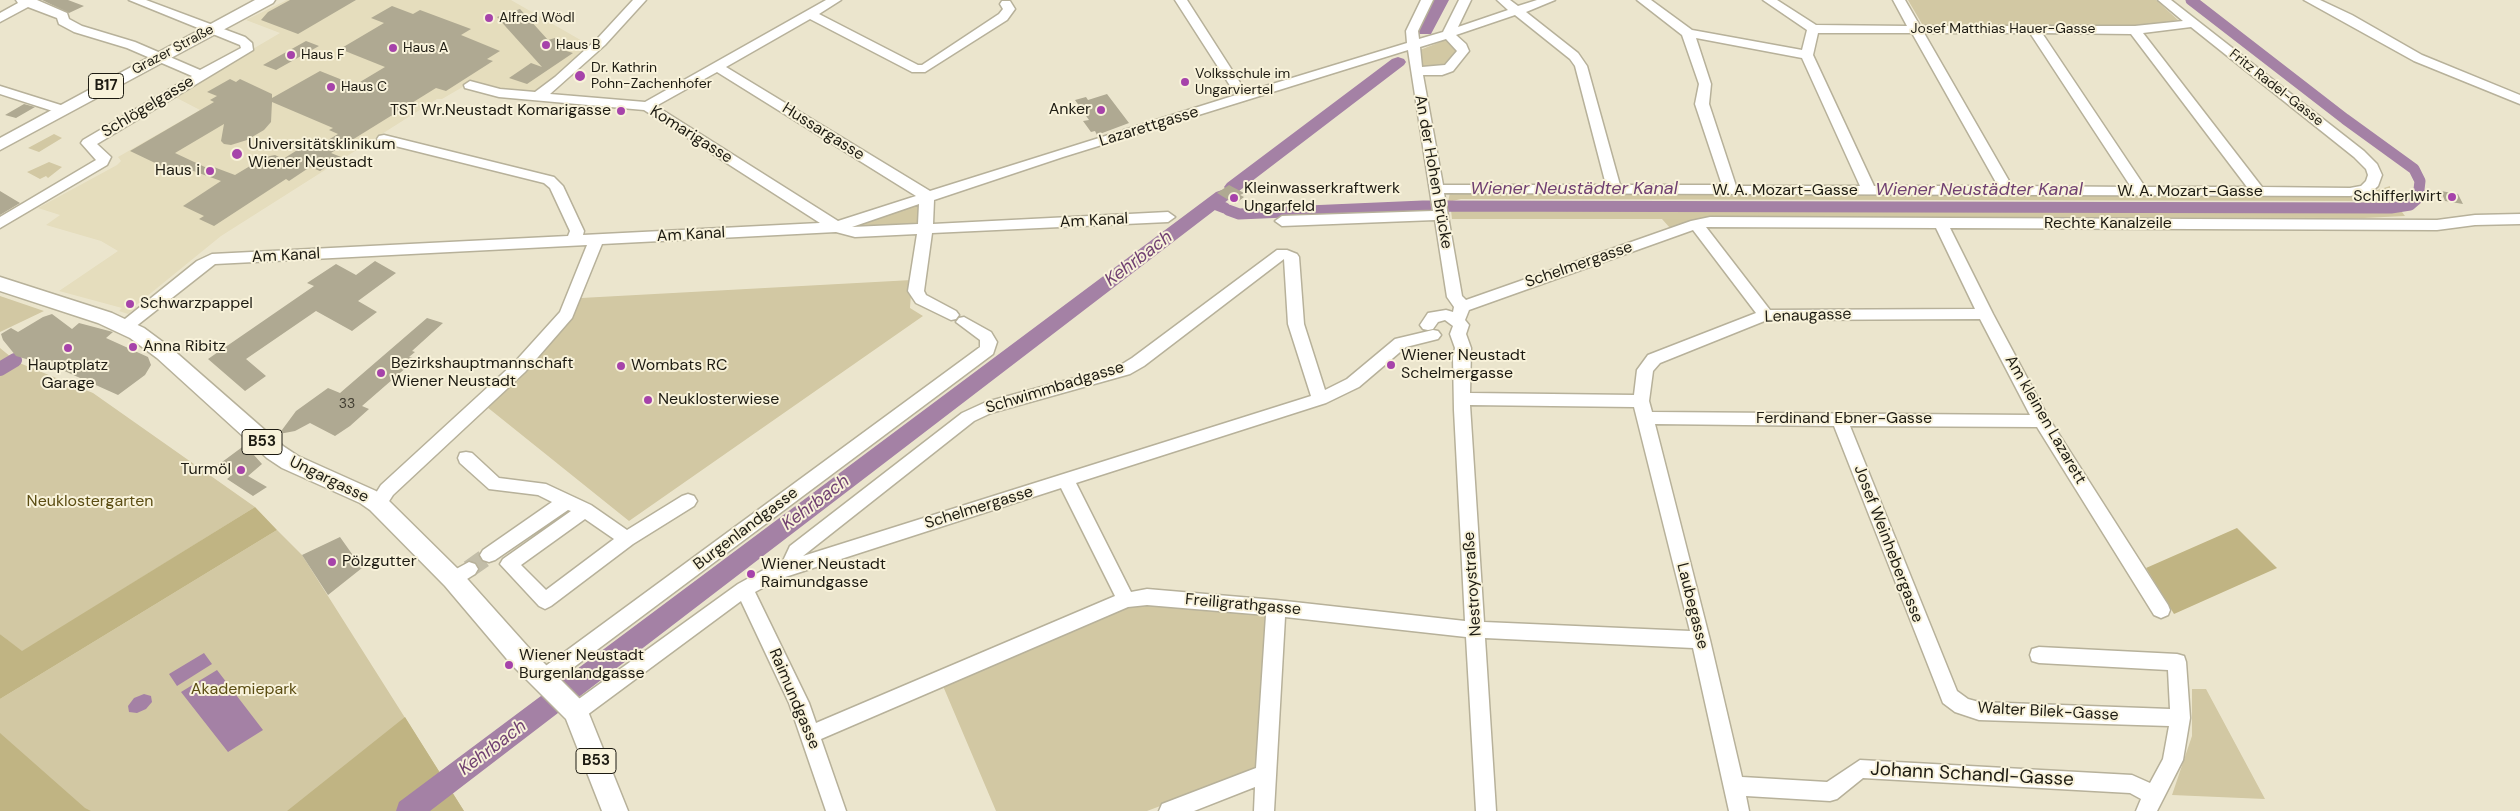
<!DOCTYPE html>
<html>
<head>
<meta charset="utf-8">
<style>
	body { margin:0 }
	canvas { display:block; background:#ebe5cd }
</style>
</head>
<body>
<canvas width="2520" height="811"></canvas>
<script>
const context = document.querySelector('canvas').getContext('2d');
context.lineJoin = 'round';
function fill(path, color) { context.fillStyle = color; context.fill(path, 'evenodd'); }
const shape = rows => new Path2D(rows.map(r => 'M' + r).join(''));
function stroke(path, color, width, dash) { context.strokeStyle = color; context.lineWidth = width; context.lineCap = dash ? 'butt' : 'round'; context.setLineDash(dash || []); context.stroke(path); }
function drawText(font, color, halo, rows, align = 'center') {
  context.font = font + ' "DM Sans",sans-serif'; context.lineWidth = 4; context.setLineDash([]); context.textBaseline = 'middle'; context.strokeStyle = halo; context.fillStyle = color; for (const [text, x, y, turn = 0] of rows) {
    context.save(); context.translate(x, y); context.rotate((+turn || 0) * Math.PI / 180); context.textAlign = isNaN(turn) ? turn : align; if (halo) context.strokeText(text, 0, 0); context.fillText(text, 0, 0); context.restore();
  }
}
const built = shape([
	[287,0,511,0,591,46,539,94,504,90,473,81,442,99,437,99,221,236,135,306,137,307,128,314,119,311,122,308,59,291,118,251,101,241,46,225,60,215,38,208,117,165,121,161,118,157,200,110,173,96,280,33,246,20]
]);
const green = shape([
	[1908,0,2156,0,2178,20,2147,26,1928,26,1922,24],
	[1448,39,1459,50,1446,66,1422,68,1420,50],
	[54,134,62,138,39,152,28,148],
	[49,162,62,167,48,178,46,176,40,179,27,172],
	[2390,186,2391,201,1461,199,1448,202,1450,193,2359,196],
	[920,203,919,225,854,229,853,226],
	[1451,210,2402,212,2405,216,2364,218,1704,217,1670,228,1662,219,1452,219],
	[912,280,910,308,923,316,629,521,487,407,525,371,576,310,581,298],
	[0,296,44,311,0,332],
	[0,348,17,362,93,393,255,507,22,652,0,634],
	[277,530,302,555,464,811,0,811,0,699],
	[1140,602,1268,613,1259,769,1147,811,996,811,943,686],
	[2192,689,2206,689,2265,799,2172,795,2192,736]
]);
const forest = shape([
	[255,507,277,530,0,699,0,634,22,651],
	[2237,528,2277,568,2174,614,2146,568],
	[405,717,464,811,287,811],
	[0,733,85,808,91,811,0,811]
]);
const water = shape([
	[204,653,212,664,177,686,169,674],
	[217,670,263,730,228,752,181,692],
	[144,694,151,696,152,702,146,709,137,713,129,712,128,706,134,698]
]);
const canalFar1 = shape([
	[1212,203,1225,208],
	[1228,210,1239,214,1423,206,2391,208,2410,205,2418,198,2420,181,2414,169,2345,119,2191,0]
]);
const canal = shape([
	[0,369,15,360]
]);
const river = shape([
	[1433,0,1449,0,1431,34,1419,34,1417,31,1433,0],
	[1398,57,1404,59,1406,62,1404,65,1239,191,1227,191,1224,187,1227,183,1392,59,1398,57],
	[1222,190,1228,192,1231,196,1228,200,430,811,396,811,399,802,1216,192,1222,190]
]);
const building = shape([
	[42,0,68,0,84,6,69,13],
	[290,0,356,0,298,34,261,20,268,12],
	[392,6,413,14,420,10,471,29,461,35,500,51,487,59,493,61,446,91,436,88,331,153,341,157,320,171,310,167,289,181,286,179,214,226,199,219,204,216,183,206,221,181,185,168,176,173,130,151,214,102,210,100,217,96,207,92,230,79,236,82,240,79,272,94,272,98,320,71,355,85,385,67,340,49,384,23,371,18],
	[272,102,333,128,329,130,338,134,315,148,307,144,283,159,275,155,265,157,235,175,211,166,207,168,175,153,224,124,221,141,224,144,231,145,247,140,264,130,271,122],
	[520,9,548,40,555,38,569,46,563,50,573,53,527,84,509,78,531,63,542,67,497,17],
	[306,41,319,46,276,70,263,65],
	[1107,94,1129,123,1097,135,1095,131,1091,132,1083,121,1089,120,1075,100,1086,97,1088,100],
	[24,104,35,107,16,118,5,115],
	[1229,185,1244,193,1240,195,1244,197,1235,204,1217,193],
	[0,191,20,203,0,215],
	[2441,191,2458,194,2463,204,2445,201],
	[375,261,396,273,358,301,377,312,352,331,316,311,246,359,266,376,245,391,208,359,314,286,307,283,336,264,356,275],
	[52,314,72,329,79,323,113,332,106,338,148,357,151,365,145,375,118,395,60,369,16,356,3,340,1,334,11,328,18,332,43,317],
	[427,318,443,323,412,351,415,352,409,357,416,359,362,406,369,409,350,426,335,436,310,423,295,431,279,434,296,411,328,388,340,393],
	[245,445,262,464,248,476,267,487,253,496,227,479,233,474,218,465],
	[340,537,362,568,328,595,302,555]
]);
const minorTunnel = shape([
	[469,569,489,555]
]);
const minor = shape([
	[16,0,37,0,67,13,69,19,82,26,135,42,200,70,241,48,240,45,129,0,146,0,245,37,252,43,253,50,97,144,111,157,107,165,0,228,0,217,96,160,81,143,83,140,192,76,127,48,74,32,59,24,57,18,28,7,0,22,0,13,18,3,16,0],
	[633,0,646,0,605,45,550,94,645,102,826,0,841,0,819,14,918,65,922,65,999,14,1003,9,1000,4,1002,1,1010,1,1015,9,1007,20,925,72,912,72,810,19,726,67,930,191,1236,95,1175,0,1187,0,1246,92,1407,43,1406,31,1421,0,1433,0,1418,31,1419,39,1443,32,1459,0,1471,0,1458,27,1508,10,1497,0,1510,0,1518,6,1537,0,1555,0,1526,12,1578,53,1587,66,1620,185,1722,185,1695,104,1699,84,1682,35,1637,0,1651,0,1692,30,1802,50,1807,30,1763,0,1777,0,1816,25,1907,26,1893,0,1905,0,1920,26,2135,26,2183,21,2158,0,2171,0,2364,151,2377,164,2382,175,2378,186,2370,193,2350,196,1444,193,1462,296,1466,300,1691,221,1710,217,2437,220,2475,215,2520,214,2520,224,2475,225,2437,230,1950,228,1993,314,2048,417,2168,605,2170,610,2168,615,2161,618,2154,615,2037,427,1850,426,1957,691,1968,699,1979,702,2170,709,2168,670,2039,663,2032,661,2030,655,2032,649,2039,647,2177,654,2184,656,2186,662,2190,718,2183,760,2157,811,2136,811,2141,799,2130,793,1863,778,1837,799,1830,801,1746,796,1749,811,1729,811,1693,648,1485,638,1496,811,1476,811,1466,637,1285,617,1274,811,1254,811,1255,787,1194,811,1159,811,1162,804,1256,768,1266,615,1147,605,1128,607,821,739,846,811,826,811,789,703,741,601,583,718,576,721,569,718,566,712,569,706,738,584,767,568,782,563,790,546,962,413,986,402,1119,366,1132,358,1277,250,1287,250,1297,254,1299,257,1304,324,1325,390,1347,379,1395,339,1433,330,1438,331,1441,335,1438,339,1406,347,1359,387,1326,403,1076,483,1131,592,1147,589,1276,600,1465,621,1454,410,1453,357,1455,348,1450,334,1453,326,1445,320,1438,322,1433,329,1428,330,1423,329,1420,325,1428,313,1446,310,1453,312,1454,307,1447,297,1435,220,1282,226,1275,221,1282,216,1433,211,1408,50,1063,157,934,200,933,224,1168,212,1175,217,1168,222,932,233,924,291,926,295,956,311,959,315,956,319,951,320,916,303,908,291,917,234,855,237,836,232,602,244,572,318,525,372,393,495,384,509,378,511,372,509,369,504,381,485,513,364,560,312,587,245,215,264,130,331,120,331,117,327,120,323,197,261,212,254,568,236,570,231,550,188,544,183,379,142,377,139,379,136,384,135,554,177,563,186,584,231,583,235,820,223,644,110,499,97,465,88,464,85,470,81,500,89,535,92,555,77,597,39,633,0],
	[1515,15,1570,59,1575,66,1606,185,1443,185,1423,75,1442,75,1453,71,1469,51,1466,44,1456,35,1515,15],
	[2191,27,2354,157,2366,169,2368,175,2366,181,2361,186,2350,188,2262,187,2143,33,2191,27],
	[1818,33,1912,33,1998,186,1874,186,1813,55,1818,33],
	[1924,33,2030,33,2131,187,2012,186,1924,33],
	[2042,33,2131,34,2247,187,2145,187,2042,33],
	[1696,38,1802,58,1860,186,1736,186,1709,104,1711,84,1696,38],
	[1446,39,1457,51,1445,65,1422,67,1420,47,1446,39],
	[717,72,916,196,838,221,656,106,717,72],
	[919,204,918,224,852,227,919,204],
	[1706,227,1936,228,1975,309,1770,310,1706,227],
	[1693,230,1756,313,1648,355,1637,370,1634,395,1470,393,1471,348,1466,334,1469,325,1465,320,1469,310,1693,230],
	[1284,259,1288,324,1311,396,803,556,974,421,991,413,1130,374,1144,366,1284,259],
	[1980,319,2030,415,1652,412,1649,401,1653,371,1660,363,1767,320,1980,319],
	[1470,405,1634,407,1690,631,1484,622,1470,405],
	[1655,424,1834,426,1943,703,1955,712,1979,720,2169,726,2163,759,2150,783,2132,775,1860,760,1827,782,1742,777,1710,640,1655,424],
	[1061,488,1115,596,816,723,809,703,755,592,779,579,1061,488],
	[2304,0,2320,0,2352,15,2422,55,2520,95,2520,104,2414,61,2304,0],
	[0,86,67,107,69,110,62,114,0,94,0,86],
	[964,317,991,332,997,342,993,354,550,685,543,687,536,685,533,679,536,673,980,347,980,340,956,322,959,318,964,317],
	[466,452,472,453,499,478,546,484,591,505,627,530,682,496,688,494,694,496,697,501,694,506,633,544,551,606,545,609,539,606,500,564,503,559,571,511,568,510,495,560,489,562,483,560,480,555,483,550,552,502,538,495,489,489,460,463,458,458,460,453,466,452],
	[585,519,614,539,546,590,521,565,585,519],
	[469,562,475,564,478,569,475,574,459,584,453,586,447,584,444,579,447,574,469,562]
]);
const major = shape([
	[255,0,275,0,273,3,0,150,0,138,255,0],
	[0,277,112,313,144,328,171,348,283,446,298,456,376,491,386,498,461,572,529,648,585,704,628,811,602,811,566,719,511,664,445,586,370,510,360,503,282,468,267,458,157,358,130,338,98,323,0,291,0,277]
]);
const markers = [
	[489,18,5,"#a643aa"],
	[546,45,5,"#a643aa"],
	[393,48,5,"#a643aa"],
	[291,55,5,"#a643aa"],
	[580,76,6,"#a643aa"],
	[1185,82,5,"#a643aa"],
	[331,87,5,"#a643aa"],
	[1101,110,5,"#a643aa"],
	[621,111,5,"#a643aa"],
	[237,154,6,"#a643aa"],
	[210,171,5,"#a643aa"],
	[2452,197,5,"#a643aa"],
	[1234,198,5,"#a643aa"],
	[130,304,5,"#a643aa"],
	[133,347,5,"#a643aa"],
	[68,348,5,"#a643aa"],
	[1391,365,5,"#a643aa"],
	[621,366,5,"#a643aa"],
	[381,373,5,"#a643aa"],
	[648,400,5,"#a643aa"],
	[241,470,5,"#a643aa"],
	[332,562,5,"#a643aa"],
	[751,574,5,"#a643aa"],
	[509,665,5,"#a643aa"]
];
const farPoinames = [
	["Alfred Wödl",499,18],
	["Haus B",556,45],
	["Haus A",403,48],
	["Haus F",301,55],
	["Dr. Kathrin",591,68],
	["Pohn-Zachenhofer",591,84],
	["Volksschule im",1195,74],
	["Ungarviertel",1195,90],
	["Haus C",341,87]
];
const farStreetnames = [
	["Josef Matthias Hauer-Gasse",2003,29],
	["Grazer Straße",173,50,-28],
	["Fritz Radel-Gasse",2276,88,38]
];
const numberNames = [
	["33",347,404]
];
const shields = [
	[106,86,35],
	[262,442,40],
	[596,761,40]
];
const shieldNames = [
	["B17",106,86],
	["B53",262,442],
	["B53",596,761]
];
const streetNames = [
	["Schlögelgasse",148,107,-31],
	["Lazarettgasse",1149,127,-17],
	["Hussargasse",823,132,32],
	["Komarigasse",691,135,32],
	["An der Hohen Brücke",1433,172,80],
	["W. A. Mozart-Gasse",1785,191],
	["W. A. Mozart-Gasse",2190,192],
	["Am Kanal",1094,221,-3],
	["Rechte Kanalzeile",2108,224],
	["Am Kanal",691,235,-3],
	["Am Kanal",286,256,-3],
	["Schelmergasse",1579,265,-19],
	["Lenaugasse",1808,316,-2],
	["Schwimmbadgasse",1055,388,-17],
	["Ferdinand Ebner-Gasse",1844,419],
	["Am kleinen Lazarett",2045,420,60],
	["Ungargasse",329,480,26],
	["Schelmergasse",979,508,-17],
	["Burgenlandgasse",746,529,-37],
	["Josef Weinhebergasse",1888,544,69],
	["Nestroystraße",1473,584,-94],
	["Freiligrathgasse",1243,605,5],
	["Laubegasse",1692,606,76],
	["Raimundgasse",794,699,67],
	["Walter Bilek-Gasse",2048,712,3]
];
const poiNames = [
	["Anker",1091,110,"right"],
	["TST Wr.Neustadt Komarigasse",611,111,"right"],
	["Universitätsklinikum",248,145],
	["Wiener Neustadt",248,163],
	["Haus i",200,171,"right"],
	["Kleinwasserkraftwerk",1244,189],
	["Ungarfeld",1244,207],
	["Schifferlwirt",2442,197,"right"],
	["Schwarzpappel",140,304],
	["Anna Ribitz",143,347],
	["Wiener Neustadt",1401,356],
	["Schelmergasse",1401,374],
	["Bezirkshauptmannschaft",391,364],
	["Wiener Neustadt",391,382],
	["Hauptplatz",68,366,"center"],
	["Garage",68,384,"center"],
	["Wombats RC",631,366],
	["Neuklosterwiese",658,400],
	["Turmöl",231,470,"right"],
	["Pölzgutter",342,562],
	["Wiener Neustadt",761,565],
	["Raimundgasse",761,583],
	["Wiener Neustadt",519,656],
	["Burgenlandgasse",519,674]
];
const parkNames = [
	["Neuklostergarten",90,502],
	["Akademiepark",244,690]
];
const waterNames = [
	["Wiener Neustädter Kanal",1574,189],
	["Wiener Neustädter Kanal",1979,190],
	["Kehrbach",1139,259,-37],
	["Kehrbach",816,503,-37],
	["Kehrbach",493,748,-37]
];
const nearStreetnames = [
	["Johann Schandl-Gasse",1972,775,3]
];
fill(built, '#e5ddbd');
fill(green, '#d2c8a3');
fill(forest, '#c0b483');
fill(water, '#a481a5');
stroke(canalFar1, '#a481a5', 11);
stroke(canal, '#a481a5', 14);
fill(river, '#a481a5');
fill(building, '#afa992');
stroke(minorTunnel, '#c2bda8', 18, [18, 9]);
stroke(minor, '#b7b19a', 3);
stroke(major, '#b7b19a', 3);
fill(minor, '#fff');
fill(major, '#fff');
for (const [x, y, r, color] of markers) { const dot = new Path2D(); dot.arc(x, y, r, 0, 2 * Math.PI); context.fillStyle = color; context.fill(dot); stroke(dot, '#f8f2da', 2); }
drawText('14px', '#1d1b12', '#f8f2da', farPoinames, 'left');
drawText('14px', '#1d1b12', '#f8f2da', farStreetnames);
drawText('14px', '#423e32', null, numberNames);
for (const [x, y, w] of shields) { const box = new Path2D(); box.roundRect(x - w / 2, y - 12.5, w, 25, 4); context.fillStyle = '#f8f2da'; context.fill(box); stroke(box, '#1d1b12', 1); }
drawText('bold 15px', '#1d1b12', null, shieldNames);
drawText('16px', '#1d1b12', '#f8f2da', streetNames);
drawText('16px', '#1d1b12', '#f8f2da', poiNames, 'left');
drawText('16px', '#5b4d13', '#f8f2da', parkNames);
drawText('italic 18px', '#704071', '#f8f2da', waterNames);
drawText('19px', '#1d1b12', '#f8f2da', nearStreetnames);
</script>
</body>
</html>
